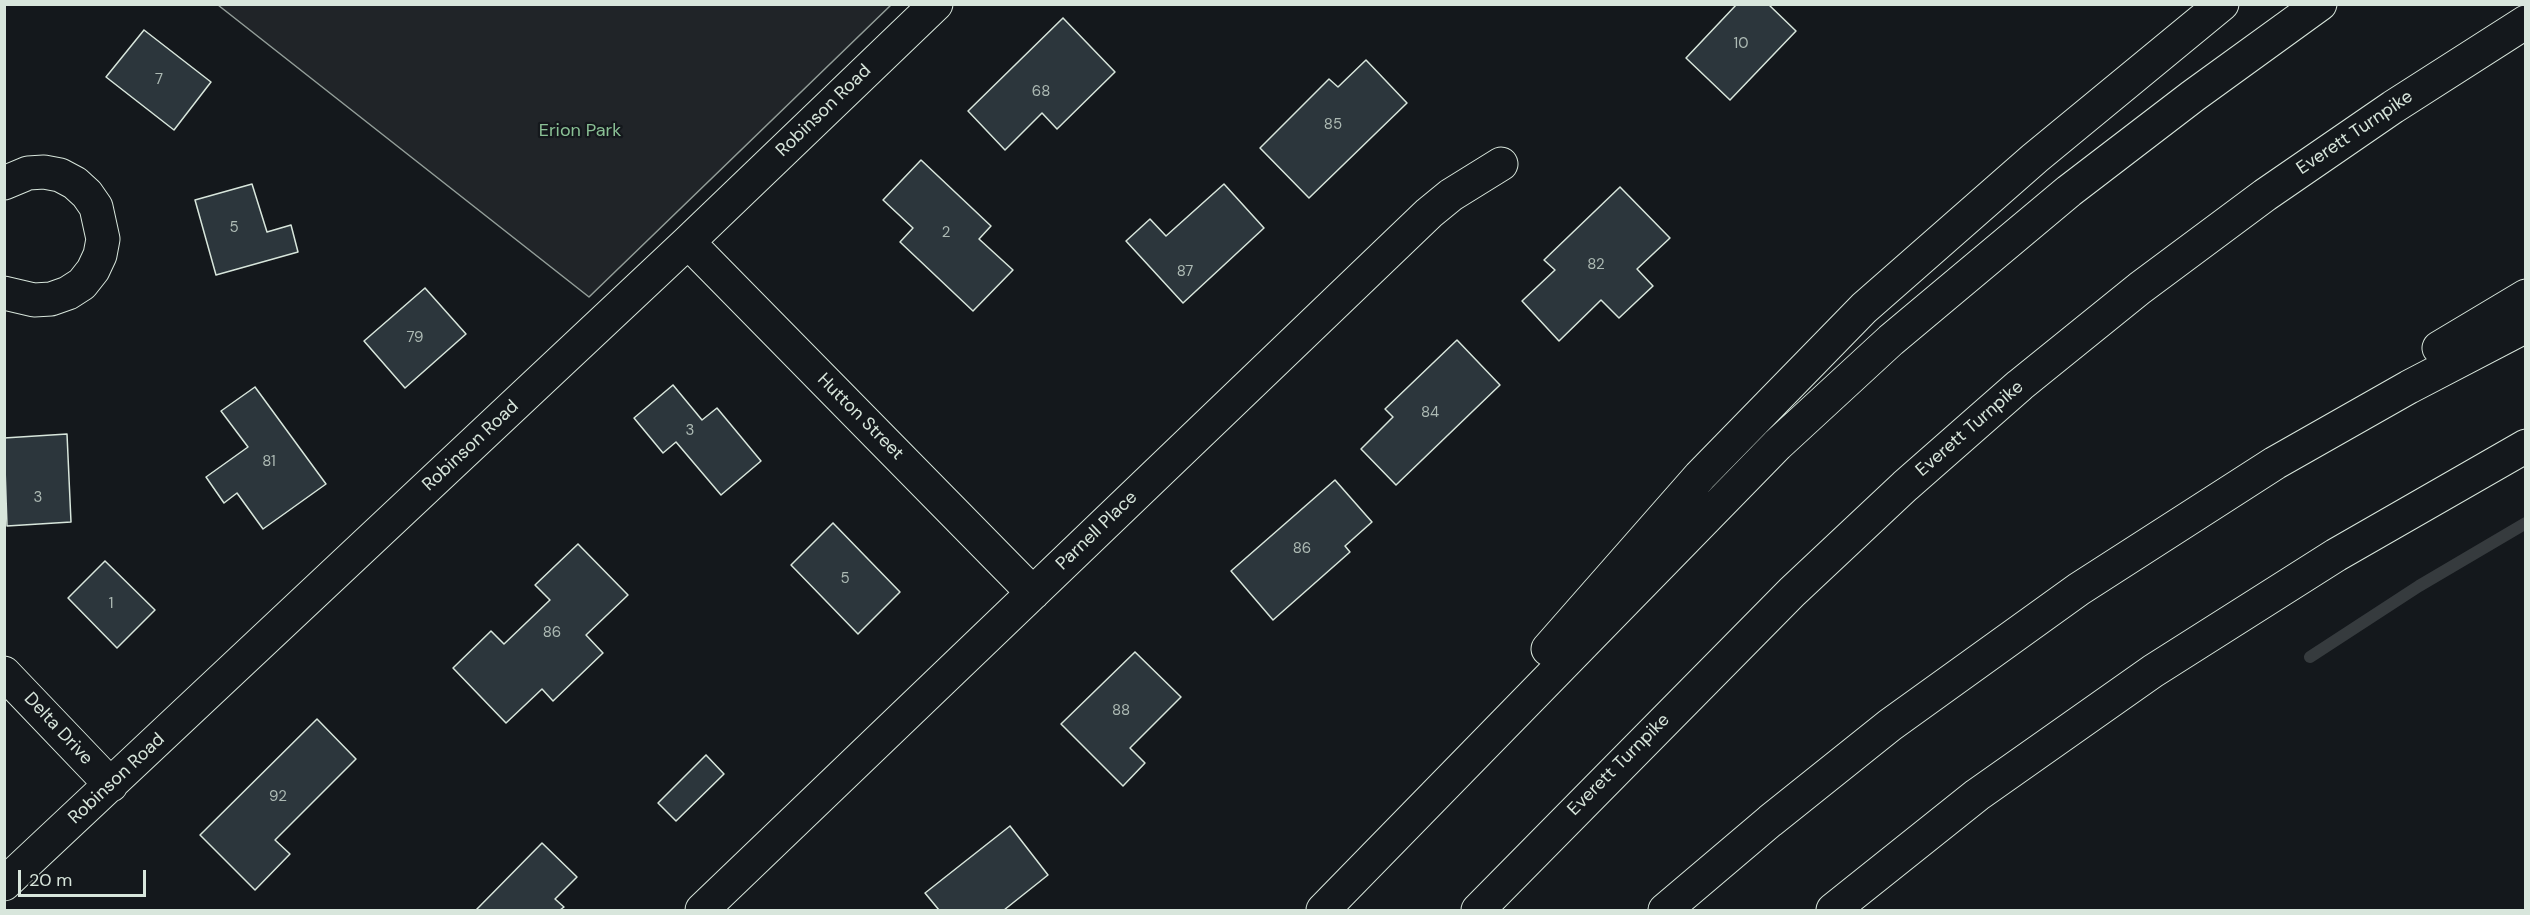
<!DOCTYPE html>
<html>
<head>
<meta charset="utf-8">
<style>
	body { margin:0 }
	#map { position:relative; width:2530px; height:915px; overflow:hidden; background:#14181c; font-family:"DM Sans",sans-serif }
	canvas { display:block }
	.frame { position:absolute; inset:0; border:6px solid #d8e6dc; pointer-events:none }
	.scale { position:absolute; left:18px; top:870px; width:128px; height:27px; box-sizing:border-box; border:3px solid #d8e6dc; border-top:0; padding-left:8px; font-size:18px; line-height:21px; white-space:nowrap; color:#d8e6dc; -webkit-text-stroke:4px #14181c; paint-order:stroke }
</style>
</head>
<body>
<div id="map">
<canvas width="2530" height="915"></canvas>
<div class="frame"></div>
<div class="scale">20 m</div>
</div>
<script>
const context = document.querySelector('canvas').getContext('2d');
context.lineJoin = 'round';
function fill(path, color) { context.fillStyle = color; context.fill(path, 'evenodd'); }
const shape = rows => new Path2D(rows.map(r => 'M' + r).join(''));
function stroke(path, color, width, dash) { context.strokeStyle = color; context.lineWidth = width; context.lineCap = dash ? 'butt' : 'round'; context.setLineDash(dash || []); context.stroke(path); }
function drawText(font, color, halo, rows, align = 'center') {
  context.font = font + ' "DM Sans",sans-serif'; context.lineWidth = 4.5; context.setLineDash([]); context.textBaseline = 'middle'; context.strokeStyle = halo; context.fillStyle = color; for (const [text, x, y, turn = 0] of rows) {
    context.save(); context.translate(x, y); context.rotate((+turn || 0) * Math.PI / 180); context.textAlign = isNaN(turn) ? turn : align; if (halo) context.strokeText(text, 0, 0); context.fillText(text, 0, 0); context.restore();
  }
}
const green = shape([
	[218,5,891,5,589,297,218,5]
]);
const stream = shape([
	[2310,657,2419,586,2526,523]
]);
const building = shape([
	[1737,4,1768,4,1796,31,1730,100,1686,58,1737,4],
	[1063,18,1115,72,1057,129,1042,113,1005,150,968,111,1063,18],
	[144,30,211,82,174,130,106,77,144,30],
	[1366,60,1407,103,1309,198,1260,148,1329,79,1338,87,1366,60],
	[921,160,991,226,979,239,1013,270,973,311,900,242,913,228,883,200,921,160],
	[252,184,267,232,291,225,298,252,216,275,195,200,252,184],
	[1224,184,1264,228,1183,303,1126,241,1150,219,1166,236,1224,184],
	[1620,187,1670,238,1637,269,1653,286,1619,318,1601,300,1559,341,1522,301,1555,270,1544,260,1620,187],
	[425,288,466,334,405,388,364,341,425,288],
	[1457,340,1500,385,1396,485,1361,449,1393,417,1385,409,1457,340],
	[673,385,702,420,717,408,761,461,721,495,676,442,663,453,634,418,673,385],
	[255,387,326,484,263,529,237,493,224,503,206,477,248,447,221,411,255,387],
	[67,434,71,522,7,526,4,438,67,434],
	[1335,480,1372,522,1345,546,1350,552,1273,620,1231,571,1335,480],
	[833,523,900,592,858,634,791,565,833,523],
	[578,544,628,595,586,635,603,653,553,701,542,689,506,723,453,668,491,631,504,644,550,600,535,585,578,544],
	[105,561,155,610,117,648,68,598,105,561],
	[1135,652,1181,697,1130,748,1145,763,1123,786,1061,724,1135,652],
	[317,719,356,759,275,840,290,854,255,890,200,835,317,719],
	[706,755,724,774,676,821,658,803,706,755],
	[1010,826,1048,875,1004,910,939,910,925,893,1010,826],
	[542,843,577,877,555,899,564,907,560,910,476,910,542,843]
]);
const minor = shape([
	[4,183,28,173,44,172,60,175,75,183,87,194,96,207,103,239,100,255,93,270,82,284,68,293,51,299,34,300,4,293],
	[688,242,1033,593],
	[4,673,111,785],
	[4,884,688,242,936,4],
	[702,910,1429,213,1451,195,1501,164]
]);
const motorway = shape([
	[2439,348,2526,296],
	[1548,649,1700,476,1864,308,2035,158,2222,4],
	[1323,910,1777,445,1891,340,2069,191,2193,96,2320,4],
	[1478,910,1792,592,1905,486,2020,385,2140,288,2265,195,2393,107,2526,22],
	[1665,910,1770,821,1890,725,2079,589,2275,463,2409,387,2526,326],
	[1833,910,1977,795,2153,671,2336,555,2526,446]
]);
const numberNames = [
	["10",1741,44],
	["7",159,80],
	["68",1041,92],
	["85",1333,125],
	["5",234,228],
	["2",946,233],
	["82",1596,265],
	["87",1185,272],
	["79",415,338],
	["84",1430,413],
	["3",690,431],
	["81",269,462],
	["3",38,498],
	["86",1302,549],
	["5",845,579],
	["1",111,604],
	["86",552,633],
	["88",1121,711],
	["92",278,797]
];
const streetNames = [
	["Robinson Road",824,111,-44],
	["Everett Turnpike",2355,133,-34],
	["Hutton Street",860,417,45],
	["Everett Turnpike",1970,429,-41],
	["Robinson Road",471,446,-43],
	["Parnell Place",1097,531,-44],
	["Delta Drive",58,729,47],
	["Everett Turnpike",1619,765,-45],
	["Robinson Road",117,779,-43]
];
const parkNames = [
	["Erion Park",580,131]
];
fill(green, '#202428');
stroke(green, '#939e99', 1.5);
stroke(stream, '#363b3e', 12);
fill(building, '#2c363c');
stroke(building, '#d8e6dc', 1.5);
stroke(minor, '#d8e6dc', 35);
stroke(motorway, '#d8e6dc', 35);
stroke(minor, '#14181c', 33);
stroke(motorway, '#14181c', 33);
drawText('15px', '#adbab4', null, numberNames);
drawText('18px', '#d8e6dc', '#14181c', streetNames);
drawText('18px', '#8ac095', '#14181c', parkNames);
</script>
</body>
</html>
